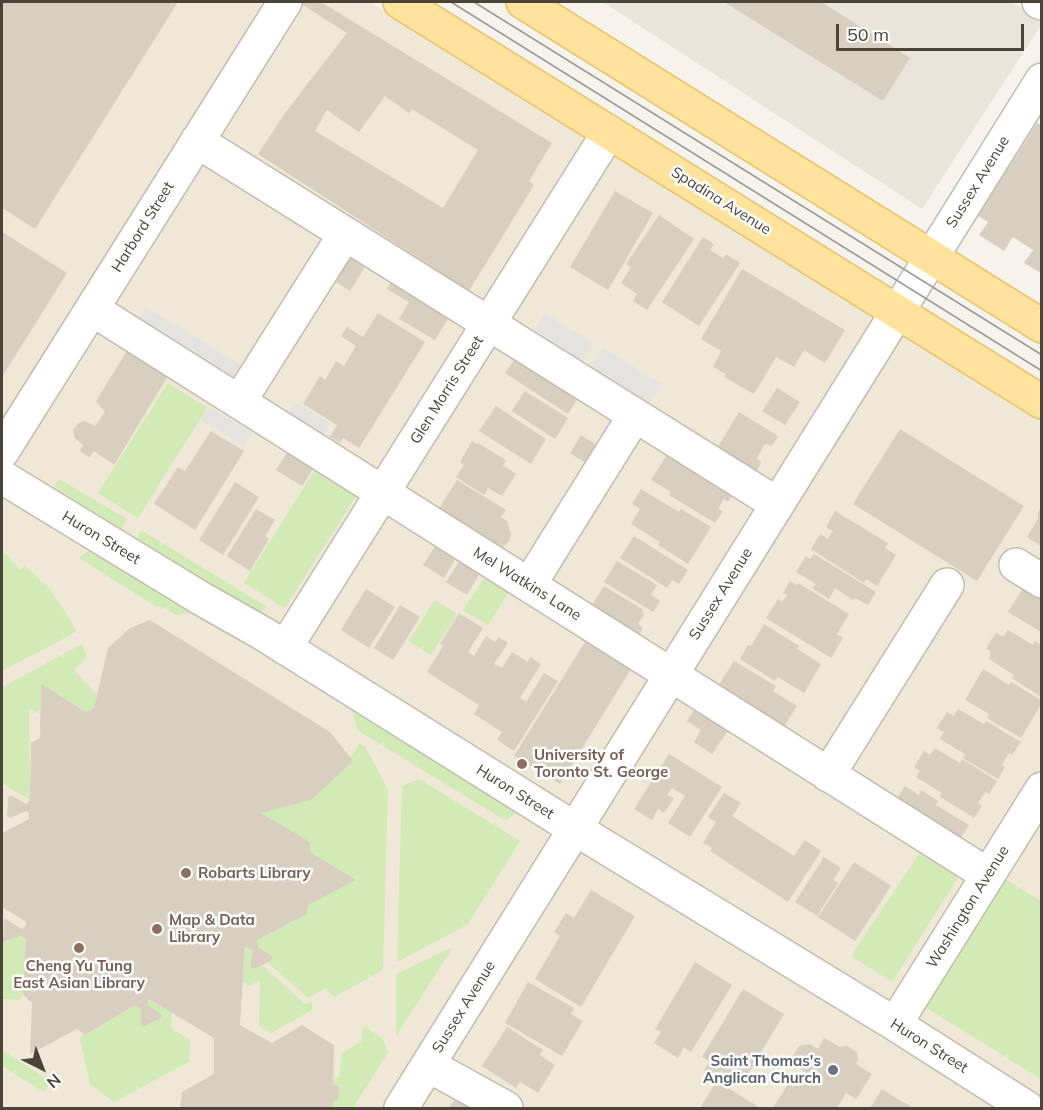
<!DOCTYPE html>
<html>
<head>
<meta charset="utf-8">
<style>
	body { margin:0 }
	#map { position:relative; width:1043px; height:1110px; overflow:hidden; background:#f6f3ec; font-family:Mulish,sans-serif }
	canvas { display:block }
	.frame { position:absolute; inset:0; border:3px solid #4b4439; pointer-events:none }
	.north { position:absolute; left:12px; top:1038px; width:60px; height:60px; -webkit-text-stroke:4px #fff; paint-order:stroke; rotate:138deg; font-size:16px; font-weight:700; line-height:24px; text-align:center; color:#4b4439 }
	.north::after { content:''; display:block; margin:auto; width:21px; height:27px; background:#4b4439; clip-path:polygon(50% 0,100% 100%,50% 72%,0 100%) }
	.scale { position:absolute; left:836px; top:24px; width:188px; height:27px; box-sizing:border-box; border:3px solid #4b4439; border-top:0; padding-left:8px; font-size:18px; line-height:21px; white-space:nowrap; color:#4b4439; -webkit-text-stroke:4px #fff; paint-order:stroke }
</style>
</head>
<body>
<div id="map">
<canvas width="1043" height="1110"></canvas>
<div class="frame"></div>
<div class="north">N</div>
<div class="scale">50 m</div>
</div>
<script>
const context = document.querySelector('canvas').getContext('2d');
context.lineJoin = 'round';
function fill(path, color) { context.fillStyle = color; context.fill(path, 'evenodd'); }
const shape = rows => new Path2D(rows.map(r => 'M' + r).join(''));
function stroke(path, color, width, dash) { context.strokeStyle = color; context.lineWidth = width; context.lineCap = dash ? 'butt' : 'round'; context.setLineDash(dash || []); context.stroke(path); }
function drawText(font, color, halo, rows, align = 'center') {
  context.font = font + ' Mulish,sans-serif'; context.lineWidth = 5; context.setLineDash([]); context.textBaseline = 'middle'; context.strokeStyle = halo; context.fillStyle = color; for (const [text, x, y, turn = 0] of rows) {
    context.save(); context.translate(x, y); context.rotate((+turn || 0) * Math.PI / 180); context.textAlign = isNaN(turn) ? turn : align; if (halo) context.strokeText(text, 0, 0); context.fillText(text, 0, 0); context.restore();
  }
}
const residential = shape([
	[603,2,1012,2,1041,21,1041,25,922,209]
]);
const education = shape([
	[2,2,370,2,1041,419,1041,1108,2,1108]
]);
const green = shape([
	[168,383,207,408,138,518,98,493],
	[320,462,361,488,285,608,244,583],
	[59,479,127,519,121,529,54,487],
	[141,530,267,607,256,616,197,580,136,539],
	[91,549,194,613,176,615,161,606,157,607,79,558],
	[5,553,20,570,25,566,49,588,70,619,76,632,2,671,2,557],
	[486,575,510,590,488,625,463,610],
	[435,600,457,614,431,655,409,641],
	[82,644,87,657,74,670,97,695,94,708,86,712,41,685,40,714,29,708,30,800,2,783,2,687],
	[352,711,517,812,506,821,357,730],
	[360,744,365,746,388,790,383,970,334,997,326,988,308,998,267,962,271,960,272,956,258,947,257,940,307,914,308,905,356,880,310,852,310,842,261,813,311,800,352,761,350,758],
	[419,779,520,841,468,924,397,962,402,786],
	[919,854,961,873,892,982,851,956],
	[1005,879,1041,901,1041,1079,925,1007],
	[21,936,26,938,23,994,19,1000,2,999,2,943],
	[246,946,253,950,251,967,262,965,305,1004,312,1002,312,1010,271,1033,259,1026,260,980,250,986,243,982],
	[453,947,396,1036,396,974],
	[149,999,172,1013,171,1028,190,1040,189,1062,114,1102,90,1084,80,1038,83,1033,86,1035,135,1005,141,1009,141,1025,143,1027,161,1018,161,1014,147,1005],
	[363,1026,382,1038,388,1052,353,1108,333,1108,333,1102,338,1100,339,1088,333,1084,333,1080,339,1077,342,1053,362,1041],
	[2,1050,51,1082,44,1092,2,1066]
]);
const parking = shape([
	[146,307,244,367,234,383,137,322],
	[545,313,594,344,580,366,531,335],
	[603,348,661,384,646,407,589,371],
	[295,402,330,423,320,441,284,419],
	[209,407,252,433,244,446,201,420]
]);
const building = shape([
	[2,2,178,2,35,229,2,208],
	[298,2,321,2,552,143,529,181,534,185,469,291,258,154,285,113,347,33],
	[385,96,409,113,412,109,478,150,443,208,315,131,327,110,359,132],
	[724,2,821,2,910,58,883,101],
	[1037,123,1041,125,1041,273,1024,263,1033,250,1013,237,1004,251,979,235,988,222,978,216],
	[615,191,653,213,608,290,570,267],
	[659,215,694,239,647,310,633,301,637,294,621,283,631,267,626,264],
	[2,232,67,273,2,377],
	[703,237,714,244,710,250,723,258,726,254,740,263,699,326,662,302],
	[345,252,366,265,350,291,328,277],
	[742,269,845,330,825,363,804,350,794,367,776,357,754,394,724,377,726,374,713,367,721,351,701,339],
	[394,277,452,312,435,340,399,319,409,302,387,289],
	[378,313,425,342,359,448,343,438,340,443,330,437,337,425,303,404,320,376,325,380,336,361,344,366,356,346,341,336,347,327,363,337],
	[127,351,168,376,114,465,94,451,89,457,80,451,83,445,75,438,73,430,79,423,84,421,95,426,105,412,96,401],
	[519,353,581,393,568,414,505,373],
	[777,388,800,402,785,425,762,411],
	[525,391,568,418,555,439,512,411],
	[496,406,546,439,531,464,479,431],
	[739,412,778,436,772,446,765,444,757,458,761,463,755,474,716,450],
	[900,429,1024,506,977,581,853,504],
	[211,431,244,451,195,530,154,504,178,467,185,471],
	[581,435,601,448,590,466,570,453],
	[472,441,477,444,478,443,506,460,503,465,516,474,502,496,488,488,484,495,456,477,464,465,460,462],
	[670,450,737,487,728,502,724,499,718,509,723,511,715,523,669,495,671,492,651,480],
	[288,451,314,467,302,486,276,470],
	[457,480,506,510,501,517,507,521,511,534,509,541,504,546,497,549,435,515],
	[235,482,259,497,223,555,199,540],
	[641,489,679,512,681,509,711,527,688,564,658,545,660,542,631,524,640,509,632,504],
	[1041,507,1041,546,1027,537,1038,519,1038,513],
	[256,509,275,520,265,536,269,539,250,571,227,556],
	[835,511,888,543,885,548,896,555,877,586,866,579,864,583,811,549,820,534,828,539,833,531,826,527],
	[634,536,688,570,679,584,672,580,667,588,620,558],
	[439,540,459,553,444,578,423,565],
	[814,554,876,592,868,605,855,598,853,600,835,588,829,599,812,588,816,584,796,572,806,556,810,559],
	[462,557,482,570,467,595,446,582],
	[617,561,657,585,651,595,660,601,653,612,604,582],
	[790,581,797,585,798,583,849,614,837,634,843,638,831,658,766,618,778,599,782,602,787,595,783,593],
	[1027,582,1041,591,1041,632,1008,612],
	[604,586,642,609,644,615,638,624,643,628,638,636,591,607],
	[366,589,395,607,369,648,341,630],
	[400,605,420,617,393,660,374,648],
	[459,613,483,628,468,652,474,656,486,636,495,642,499,637,508,643,494,664,502,668,512,652,528,662,530,657,541,664,520,698,522,699,526,702,544,673,558,681,514,751,497,740,502,732,474,714,479,705,427,672,443,646,440,644],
	[150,620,330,732,353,761,311,800,261,813,310,842,310,852,356,880,308,905,307,914,257,940,258,947,272,956,272,960,253,969,250,967,253,950,245,947,240,1025,272,1043,302,1025,334,1045,333,1084,339,1087,338,1100,333,1102,333,1108,180,1108,182,1092,214,1074,214,1038,149,999,147,1005,161,1014,161,1018,143,1027,141,1025,141,1009,135,1005,85,1035,77,1029,30,1054,32,1003,23,994,26,938,21,936,3,942,4,918,22,929,26,925,26,922,2,907,2,833,29,819,29,813,26,811,10,818,7,816,8,797,11,795,26,804,30,800,31,743,40,738,41,684,86,712,94,708,108,648,130,628],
	[764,624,799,646,797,649,821,664,804,693,778,677,775,681,740,659,748,645,751,646],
	[586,630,636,661,560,784,514,756,585,642,581,640],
	[1008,630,1033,645,1035,641,1041,645,1041,697,1012,678,1014,675,989,659,991,651,986,649,991,640,996,633,1003,637],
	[734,661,776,686,773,691,797,706,779,734,712,696],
	[983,669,1009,685,1011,682,1041,700,1041,704,1021,738,987,718,989,714,965,700],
	[699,703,732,725,712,754,694,742,701,730,687,721],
	[958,709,984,724,986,721,1021,742,1012,755,1009,753,1002,765,1005,767,998,779,963,758,965,754,940,739,944,732,937,728,947,712,954,716],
	[935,748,960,763,962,759,997,781,989,794,985,792,978,803,982,806,974,818,939,796,942,793,916,777,920,771,914,767,924,751,930,755],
	[669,754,722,787,690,837,668,823,685,796,672,788,667,795,674,798,664,813,658,809,652,820,634,809],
	[905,786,919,795,921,790,938,801,936,805,969,825,955,847,882,803,889,792,898,797],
	[724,793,741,803,732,816,794,856,805,840,821,851,788,902,710,851,712,848,703,843,716,822,708,817],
	[824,857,841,868,833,880,838,883,817,916,795,902],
	[854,862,891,886,855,941,818,917],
	[591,890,635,916,581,1007,535,979,560,936,554,932,566,913,574,918],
	[695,962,732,985,691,1052,684,1047,678,1058,654,1043,661,1032,655,1029],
	[528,982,574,1008,571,1014,583,1021,562,1056,505,1023],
	[743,989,784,1014,742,1084,721,1071,716,1078,704,1070,710,1061,702,1057],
	[507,1027,543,1050,540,1055,555,1065,538,1093,520,1082,516,1088,482,1066],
	[824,1038,840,1047,847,1046,857,1052,858,1060,856,1064,872,1074,856,1099,846,1093,837,1108,773,1108,788,1084,793,1087,797,1080,802,1083,808,1074,796,1066,793,1056,799,1046,809,1044,818,1049],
	[717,1081,760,1108,700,1108],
	[882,1089,901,1101,914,1108,870,1108],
	[458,1094,481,1108,449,1108]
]);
const minor = shape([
	[1039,2,1042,3],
	[197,141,777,504],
	[92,309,988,875],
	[239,402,345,234],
	[2,452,285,2],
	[2,477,202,599,262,633,556,817,895,1024,1027,1108],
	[1016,565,1042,581],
	[529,585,635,415],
	[285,648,609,132],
	[828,775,947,585],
	[895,1024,1042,789],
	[428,1065,506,1108],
	[401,1108,1042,80]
]);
const major = shape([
	[400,2,1042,402],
	[523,2,1042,326]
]);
const tram = shape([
	[451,2,1042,371],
	[474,2,1042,355]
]);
const markers = [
	[522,764,6,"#8d6e63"],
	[186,873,6,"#8d6e63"],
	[157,929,6,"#8d6e63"],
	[79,948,6,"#8d6e63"],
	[833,1070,6,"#6b7280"]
];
const streetNames = [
	["Sussex Avenue",978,182,-58],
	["Spadina Avenue",721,201,32],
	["Harbord Street",143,227,-58],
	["Glen Morris Street",447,390,-58],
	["Huron Street",101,538,31],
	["Mel Watkins Lane",527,584,32],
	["Sussex Avenue",721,594,-58],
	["Huron Street",515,792,32],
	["Washington Avenue",968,907,-58],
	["Sussex Avenue",464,1007,-58],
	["Huron Street",929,1046,32]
];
const educationNames = [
	["University of",534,755],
	["Toronto St. George",534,772],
	["Robarts Library",198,873],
	["Map & Data",169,920],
	["Library",169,937],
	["Cheng Yu Tung",79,966,"center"],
	["East Asian Library",79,983,"center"]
];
const worshipNames = [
	["Saint Thomas's",821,1061],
	["Anglican Church",821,1078]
];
fill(residential, '#eae5da');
fill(education, '#efe8d6');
fill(green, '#d2eab5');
fill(parking, '#e5e3e0');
fill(building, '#d8cfc1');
stroke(minor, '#c2bbae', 36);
stroke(major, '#e6c16a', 36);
stroke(minor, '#fff', 33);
stroke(major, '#ffe39c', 33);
stroke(tram, '#9a9a9a', 1.5);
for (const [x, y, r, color] of markers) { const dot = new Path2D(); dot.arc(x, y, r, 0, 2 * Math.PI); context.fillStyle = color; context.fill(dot); stroke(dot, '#fff', 2); }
drawText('15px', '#4b4439', '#fff', streetNames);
drawText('bold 15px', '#785e54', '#fff', educationNames, 'left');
drawText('bold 15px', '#5b616d', '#fff', worshipNames, 'right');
</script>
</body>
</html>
